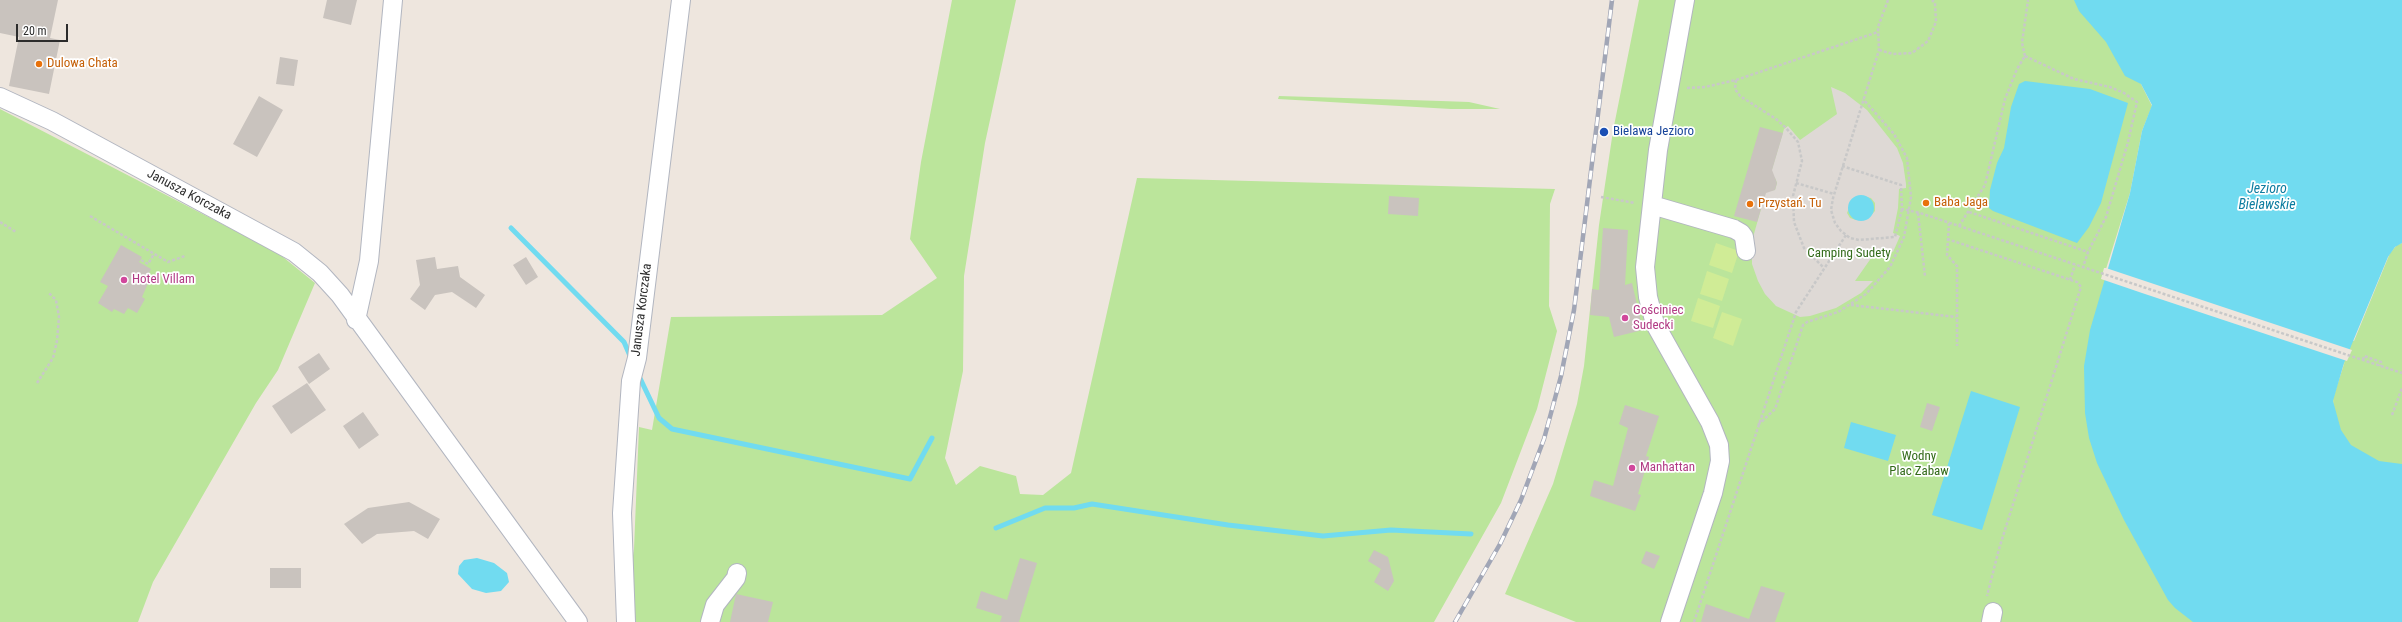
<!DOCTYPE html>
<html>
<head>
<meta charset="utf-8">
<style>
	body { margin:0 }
	#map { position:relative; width:2402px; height:622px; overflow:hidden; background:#eee6de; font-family:"Roboto Condensed",sans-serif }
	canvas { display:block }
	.scale { position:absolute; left:16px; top:24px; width:52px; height:18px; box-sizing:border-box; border:2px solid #2c2c2c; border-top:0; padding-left:5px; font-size:12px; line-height:14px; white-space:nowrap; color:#2c2c2c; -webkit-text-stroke:3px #fff; paint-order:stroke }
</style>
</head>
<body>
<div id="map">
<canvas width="2402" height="622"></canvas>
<div class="scale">20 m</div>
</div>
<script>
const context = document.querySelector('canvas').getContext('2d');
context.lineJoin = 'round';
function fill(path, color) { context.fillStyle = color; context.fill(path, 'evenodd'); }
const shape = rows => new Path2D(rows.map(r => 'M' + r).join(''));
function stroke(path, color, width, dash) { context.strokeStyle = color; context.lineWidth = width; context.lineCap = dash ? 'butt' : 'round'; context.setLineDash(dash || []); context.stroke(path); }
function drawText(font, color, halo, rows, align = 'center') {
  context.font = font + ' "Roboto Condensed",sans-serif'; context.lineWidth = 3.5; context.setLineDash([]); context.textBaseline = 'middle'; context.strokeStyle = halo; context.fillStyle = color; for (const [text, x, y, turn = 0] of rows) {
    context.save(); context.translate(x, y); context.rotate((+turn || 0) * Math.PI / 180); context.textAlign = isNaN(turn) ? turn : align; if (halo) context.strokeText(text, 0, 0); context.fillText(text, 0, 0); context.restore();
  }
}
const green = shape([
	[952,0,1016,0,985,143,964,276,963,371,945,458,956,485,980,466,1016,476,1020,494,1043,495,1071,473,1137,178,1555,189,1550,204,1549,306,1557,331,1537,409,1501,503,1434,622,631,622,628,590,634,549,639,427,652,430,671,317,882,315,937,278,910,239,921,162],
	[1639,0,2127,0,2141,84,2152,106,2142,131,2130,193,2106,269,2354,341,2390,253,2397,245,2402,243,2402,474,2335,442,2333,398,2345,361,2229,622,1576,622,1505,594,1553,484,1577,404,1584,366,1599,225,1613,131],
	[1279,96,1441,101,1469,102,1500,109,1451,109,1278,99],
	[0,109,278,253,315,283,278,370,256,403,153,582,138,622,0,622]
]);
const pitch = shape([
	[1716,243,1739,251,1732,273,1709,265],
	[1707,271,1729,279,1722,301,1700,294],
	[1698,298,1720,306,1713,328,1691,321],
	[1722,312,1742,319,1733,346,1713,338]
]);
const plaza = shape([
	[1831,87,1845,93,1867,110,1897,148,1903,163,1906,184,1906,188,1899,189,1898,208,1893,233,1900,236,1893,252,1887,249,1874,254,1855,281,1873,281,1861,293,1836,308,1810,316,1800,317,1776,306,1765,294,1758,281,1752,264,1752,241,1766,191,1775,190,1777,183,1775,178,1770,176,1784,129,1788,126,1800,140,1837,114],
	[1862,196,1871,198,1875,203,1875,211,1868,218,1856,220,1850,218,1847,213,1852,200]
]);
const water = shape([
	[2074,0,2402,0,2402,243,2395,247,2388,257,2344,363,2333,401,2341,430,2351,445,2379,461,2402,464,2402,622,2193,622,2175,608,2168,600,2124,520,2097,463,2089,438,2085,413,2084,366,2090,330,2130,193,2142,131,2152,105,2141,84,2125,76,2106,42,2079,11],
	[2025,81,2090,89,2128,103,2101,203,2089,227,2077,243,1993,211,1989,208,1990,190,1997,163,2004,148,2011,107,2019,84],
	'1848 208a13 13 0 1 1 26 0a13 13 0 1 1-26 0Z',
	[1971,391,2020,407,1982,530,1932,515],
	[1851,422,1896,435,1888,461,1844,448],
	[477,558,494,563,507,573,509,582,501,591,486,593,472,589,458,574,459,566,464,560]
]);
const pier = shape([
	[2104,268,2106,268,2352,350,2347,361,2142,293,2101,279]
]);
const stream = shape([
	[511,228,624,342,631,358],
	[638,374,659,418,672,429,910,479,932,438],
	[996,528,1045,508,1074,508,1092,504,1228,525,1323,536,1391,530,1471,534]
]);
const building = shape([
	[0,0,58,0,50,38,60,40,49,94,9,86,19,37,0,33],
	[327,0,357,0,351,25,323,18],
	[280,57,298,60,294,86,276,84],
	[259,96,283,110,257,157,233,144],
	[1760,127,1783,133,1772,170,1777,183,1775,190,1766,193,1757,222,1734,216],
	[1389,196,1419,198,1418,216,1388,214],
	[1603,228,1628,230,1625,285,1632,283,1643,330,1614,337,1609,317,1590,315,1592,289,1599,290],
	[121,245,142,257,139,262,151,269,146,279,149,281,142,297,145,299,137,313,128,308,124,314,114,309,112,312,98,303,108,286,100,282],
	[435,257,437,269,458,266,460,277,485,295,476,308,452,292,435,295,425,310,410,299,420,285,416,260],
	[526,257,538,277,526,285,513,265],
	[319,353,330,369,309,384,298,367],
	[307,383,326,410,291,434,272,406],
	[1927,403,1940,407,1932,431,1920,427],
	[1625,405,1659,416,1646,456,1649,457,1638,494,1641,495,1635,511,1590,496,1594,480,1613,486,1628,428,1619,424],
	[363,412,379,435,359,449,343,426],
	[409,502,440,519,428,539,414,531,377,534,362,544,344,524,368,508],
	[1374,550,1388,557,1394,581,1388,591,1374,582,1381,569,1368,561],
	[1646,551,1660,556,1654,569,1641,563],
	[1020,558,1037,563,1019,622,1000,622,1002,616,976,608,981,591,1007,600],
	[270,568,301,568,301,588,270,588],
	[1761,586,1785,593,1775,622,1701,622,1706,604,1749,619],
	[736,594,773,602,768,622,730,622]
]);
const path = shape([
	[1888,0,1878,27,1879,50,1833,198,1831,210,1835,223,1841,231,1850,238,1859,240,1895,237,1902,209],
	[1879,50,1893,54,1912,53,1928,41,1936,22,1935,3,1932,0],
	[2025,56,2074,79,2110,87,2124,93,2137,102,2128,142,2106,217,2088,252,2083,267],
	[2025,56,2022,43,2028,0],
	[1736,80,1735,89,1740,96,1776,119,1786,128,1798,142,1802,161,1793,196,1794,222,1804,248,1824,268],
	[1687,88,1705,87,1736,80,1878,32],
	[1842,166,1901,185,1902,209,1920,213,2402,373],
	[1796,183,1834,194],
	[1601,197,1635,203],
	[1969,212,2088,252],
	[1918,213,1925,276],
	[90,216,168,262,185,256],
	[0,222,16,232],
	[1949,223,1947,255,1957,266,1957,346],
	[1959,226,1985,185,2005,99,2017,69,2025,56],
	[1947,239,2077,282,2081,287,1999,549,1987,596],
	[141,260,148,264,154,254],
	[2070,280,2075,265],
	[1851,305,1956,317],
	[2363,360,2364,356,2381,362,2380,366],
	[37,383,53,358,57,341,59,317,56,300,48,292],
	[2392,415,2402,388],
	[1758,425,1775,409,1803,325,1807,322,1838,312,1866,294,1890,267,1904,237,1911,197,1907,158,1894,134,1863,99],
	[1694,622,1796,312,1846,235]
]);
const minor = shape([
	[0,97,52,121,294,252,320,273,340,295,578,622],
	[1652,205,1734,229,1741,233,1744,237,1746,251],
	[356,320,369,261,393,0],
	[626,622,622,513,631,381,637,358,681,0],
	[710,622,715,605,736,578,737,573],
	[1670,622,1713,493,1720,461,1719,445,1710,422,1655,324,1648,297,1645,267,1658,150,1685,0],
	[1991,622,1993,612]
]);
const rail = shape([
	[1455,622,1500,544,1521,500,1544,439,1561,376,1574,310,1612,0]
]);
const markers = [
	[39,64,4,"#e8710a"],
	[1604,132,5,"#1a4fb4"],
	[1926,203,4,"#e8710a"],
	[1750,204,4,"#e8710a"],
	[124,280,4,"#d1479c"],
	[1625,318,4,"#d1479c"],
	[1632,468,4,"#d1479c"]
];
const foodNames = [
	["Dulowa Chata",47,64],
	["Baba Jaga",1934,203],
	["Przystań. Tu",1758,204]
];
const transitNames = [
	["Bielawa Jezioro",1613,132]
];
const streetNames = [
	["Janusza Korczaka",189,195,28],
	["Janusza Korczaka",642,310,-83]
];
const parkNames = [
	["Camping Sudety",1849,254],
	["Wodny",1919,457],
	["Plac Zabaw",1919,472]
];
const hotelNames = [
	["Hotel Villam",132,280],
	["Gościniec",1633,311],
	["Sudecki",1633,326],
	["Manhattan",1640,468]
];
const waterNames = [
	["Jezioro",2267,189],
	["Bielawskie",2267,205]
];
fill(green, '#bbe59b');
fill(pitch, '#d0ec96');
fill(plaza, '#ded9d5');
fill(water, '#71dbf0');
fill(pier, '#eee6de');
stroke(stream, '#71dbf0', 5);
fill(building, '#c9c3be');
stroke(minor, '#b2b6c0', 20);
stroke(path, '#c8c8c8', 2.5, [3, 2]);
stroke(minor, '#fff', 18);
stroke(rail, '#a1a6b6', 4.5);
stroke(rail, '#fff', 3, [9]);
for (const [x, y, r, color] of markers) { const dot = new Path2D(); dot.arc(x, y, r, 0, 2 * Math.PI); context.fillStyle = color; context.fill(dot); stroke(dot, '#fff', 1.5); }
drawText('13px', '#c56008', '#fff', foodNames, 'left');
drawText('13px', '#164399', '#fff', transitNames, 'left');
drawText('13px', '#2c2c2c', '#fff', streetNames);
drawText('13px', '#336b1a', '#fff', parkNames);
drawText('13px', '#b23c85', '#fff', hotelNames, 'left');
drawText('italic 14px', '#0c7ca0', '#fff', waterNames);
</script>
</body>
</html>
